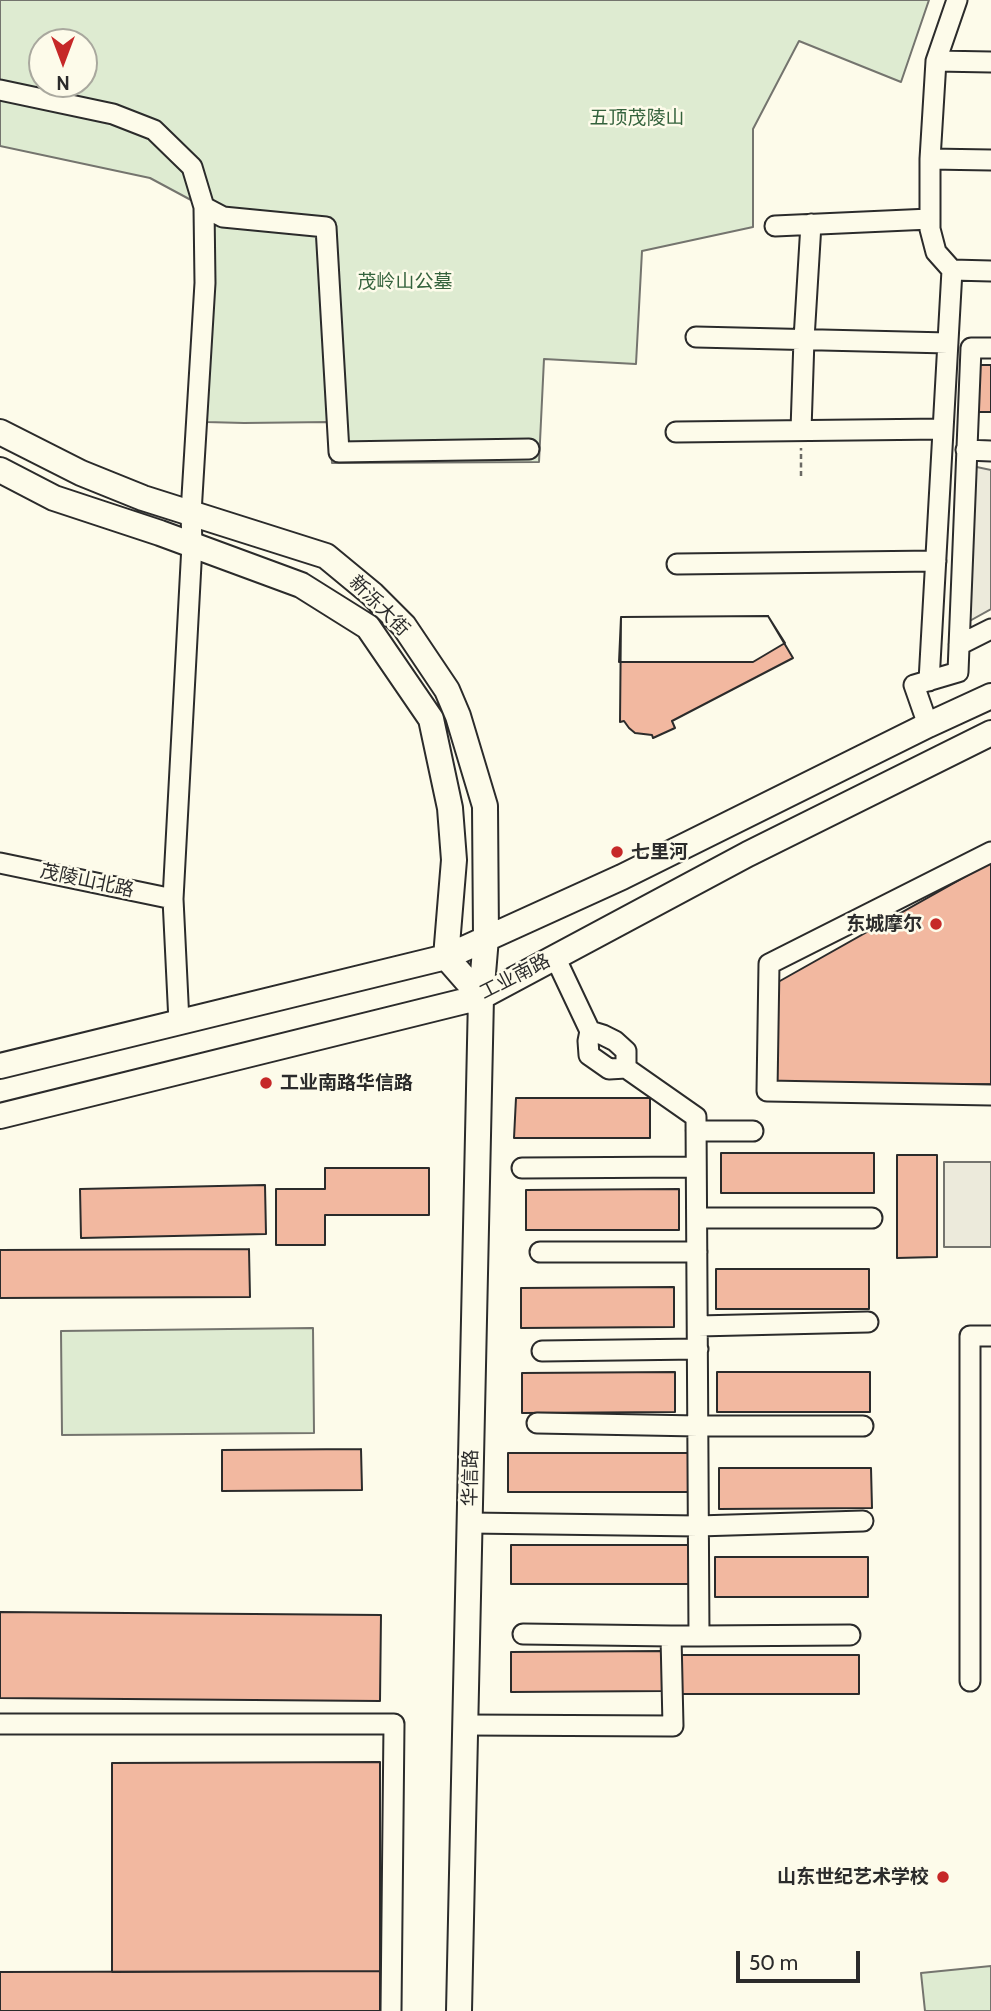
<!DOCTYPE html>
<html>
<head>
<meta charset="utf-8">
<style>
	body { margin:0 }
	#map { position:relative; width:991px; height:2011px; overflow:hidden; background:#fdfbea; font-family:Cabin,sans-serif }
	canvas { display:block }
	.north { position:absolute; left:28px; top:28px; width:70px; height:70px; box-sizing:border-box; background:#fdfbea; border:2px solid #a9a89e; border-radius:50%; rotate:180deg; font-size:19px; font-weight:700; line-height:28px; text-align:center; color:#2b2b2b }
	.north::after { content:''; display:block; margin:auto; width:24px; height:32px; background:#c62828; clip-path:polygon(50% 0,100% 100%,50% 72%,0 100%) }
	.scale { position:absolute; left:736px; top:1951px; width:124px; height:32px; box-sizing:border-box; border:4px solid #2b2b2b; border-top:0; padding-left:9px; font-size:21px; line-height:24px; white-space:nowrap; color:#2b2b2b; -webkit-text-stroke:5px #fdfbea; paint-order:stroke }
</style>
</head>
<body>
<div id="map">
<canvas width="991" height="2011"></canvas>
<div class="north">N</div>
<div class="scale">50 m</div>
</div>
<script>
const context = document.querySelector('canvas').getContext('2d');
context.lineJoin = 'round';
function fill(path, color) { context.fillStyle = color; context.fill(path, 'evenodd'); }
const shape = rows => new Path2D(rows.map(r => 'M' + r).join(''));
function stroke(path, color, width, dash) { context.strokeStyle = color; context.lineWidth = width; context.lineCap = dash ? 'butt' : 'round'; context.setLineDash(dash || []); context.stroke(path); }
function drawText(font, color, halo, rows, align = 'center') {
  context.font = font + ' Cabin,"Noto Sans SC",sans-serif'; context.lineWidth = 5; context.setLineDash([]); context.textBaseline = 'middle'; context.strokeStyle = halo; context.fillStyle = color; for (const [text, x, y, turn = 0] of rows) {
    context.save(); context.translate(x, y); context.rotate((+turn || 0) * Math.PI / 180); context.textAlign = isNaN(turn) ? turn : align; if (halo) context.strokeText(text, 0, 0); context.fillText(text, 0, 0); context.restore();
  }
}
const green = shape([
	[0,0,929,0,901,82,799,41,753,129,753,227,642,251,636,364,544,359,539,462,332,463,329,422,244,423,206,422,204,207,150,178,0,146,0,0],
	[42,42,84,42,84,84,42,84,42,42],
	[313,1328,314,1433,62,1435,61,1331,313,1328],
	[991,1966,991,2011,925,2011,921,1973,991,1966]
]);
const parking = shape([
	[972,466,991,470,991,609,966,623,972,466],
	[944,1162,991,1162,991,1247,944,1247,944,1162]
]);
const building = shape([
	[970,365,991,365,991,412,970,412,970,365],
	[768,616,785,643,753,662,619,662,621,617,768,616],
	[768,616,793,658,672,721,675,728,653,738,652,735,635,733,629,728,624,721,620,722,621,617,768,616],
	[991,862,991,1084,773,1086,771,986,991,862],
	[516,1098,650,1098,650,1138,514,1138,516,1098],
	[721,1153,874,1153,874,1193,721,1193,721,1153],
	[897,1155,937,1155,937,1257,897,1258,897,1155],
	[325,1168,429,1168,429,1215,325,1215,325,1245,276,1245,276,1189,325,1189,325,1168],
	[265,1185,266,1234,81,1238,80,1189,265,1185],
	[679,1189,679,1230,526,1230,526,1190,679,1189],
	[249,1249,250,1297,0,1298,0,1250,249,1249],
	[716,1269,869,1269,869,1309,716,1309,716,1269],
	[674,1287,674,1327,521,1328,521,1288,674,1287],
	[675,1372,675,1412,522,1413,522,1373,675,1372],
	[717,1372,870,1372,870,1412,717,1412,717,1372],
	[361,1449,362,1490,222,1491,222,1450,361,1449],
	[508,1453,688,1453,688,1492,508,1492,508,1453],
	[719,1468,871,1468,872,1508,719,1509,719,1468],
	[511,1545,690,1545,690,1584,511,1584,511,1545],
	[715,1557,868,1557,868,1597,715,1597,715,1557],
	[0,1612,381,1615,380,1701,0,1698,0,1612],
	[664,1651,664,1691,511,1692,511,1652,664,1651],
	[680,1655,859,1655,859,1694,680,1694,680,1655],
	[380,1762,380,1971,112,1972,112,1763,380,1762],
	[380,1971,380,2011,0,2011,0,1972,380,1971]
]);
const path = shape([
	[801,476,801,448]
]);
const minor = shape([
	[936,61,991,62],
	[0,90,113,114,154,130,192,167,204,207,205,283,191,513,192,545,173,899,179,1022],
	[930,159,991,160],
	[204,207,223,217,326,227,339,452,529,449],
	[775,226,930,219],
	[952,270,991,271],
	[696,337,948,343],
	[801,430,804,339,811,224],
	[676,432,943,429],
	[966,450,991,451],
	[677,564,936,561],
	[959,645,991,629],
	[929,681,952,270,936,252,930,229,930,159,936,61,957,0],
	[928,725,914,685,958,672,971,348,991,348],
	[991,852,769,964,767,1091,991,1095],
	[0,863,173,899],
	[590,1031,588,1041,589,1055,609,1069,626,1068],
	[696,1131,753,1131],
	[522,1168,696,1167],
	[697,1218,872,1218],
	[540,1252,697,1252],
	[698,1326,868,1322],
	[542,1351,698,1349],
	[537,1423,698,1426,863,1426],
	[470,1523,698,1526,863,1521],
	[523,1634,671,1636],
	[699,1636,850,1635],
	[970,1681,970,1336,991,1336],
	[0,1724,394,1724,391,2011],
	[465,1725,673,1726,671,1636,699,1636,696,1117,626,1068,626,1051,615,1041,603,1035,590,1031,555,957]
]);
const major = shape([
	[0,432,81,473,143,498,326,556,372,594,404,626,447,690,458,716,485,806,486,938,481,997,459,2011],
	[0,470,54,498,160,533,301,585,368,627,431,719,450,808,454,860,446,957],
	[446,957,481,997],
	[0,1066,446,957,622,877,928,725,991,696],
	[0,1116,481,997,748,854,991,733]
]);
const markers = [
	[617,852,7,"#c62828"],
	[936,924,7,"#c62828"],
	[266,1083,7,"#c62828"],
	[943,1877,7,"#c62828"]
];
const parkNames = [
	["五顶茂陵山",637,118],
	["茂岭山公墓",405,282]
];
const streetNames = [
	["新泺大街",379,606,45],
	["茂陵山北路",87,881,12],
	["工业南路",515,977,-27],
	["华信路",471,1478,-89]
];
const poiNames = [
	["七里河",631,852],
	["东城摩尔",922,924,"right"],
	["工业南路华信路",280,1083],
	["山东世纪艺术学校",929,1877,"right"]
];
fill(green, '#deebd1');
stroke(green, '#74746e', 2);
fill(parking, '#eceadb');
stroke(parking, '#74746e', 2);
fill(building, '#f2b8a0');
stroke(building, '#2b2b2b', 2);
stroke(minor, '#2b2b2b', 23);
stroke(major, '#2b2b2b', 28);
stroke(path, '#6a6964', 2.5, [5, 3.5]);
stroke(minor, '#fdfbea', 19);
stroke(major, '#fdfbea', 24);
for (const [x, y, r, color] of markers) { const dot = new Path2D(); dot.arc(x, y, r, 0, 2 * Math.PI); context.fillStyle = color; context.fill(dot); stroke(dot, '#fdfbea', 2.5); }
drawText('19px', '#34623c', '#fdfbea', parkNames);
drawText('19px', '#2b2b2b', '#fdfbea', streetNames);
drawText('bold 19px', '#2b2b2b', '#fdfbea', poiNames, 'left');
</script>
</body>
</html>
